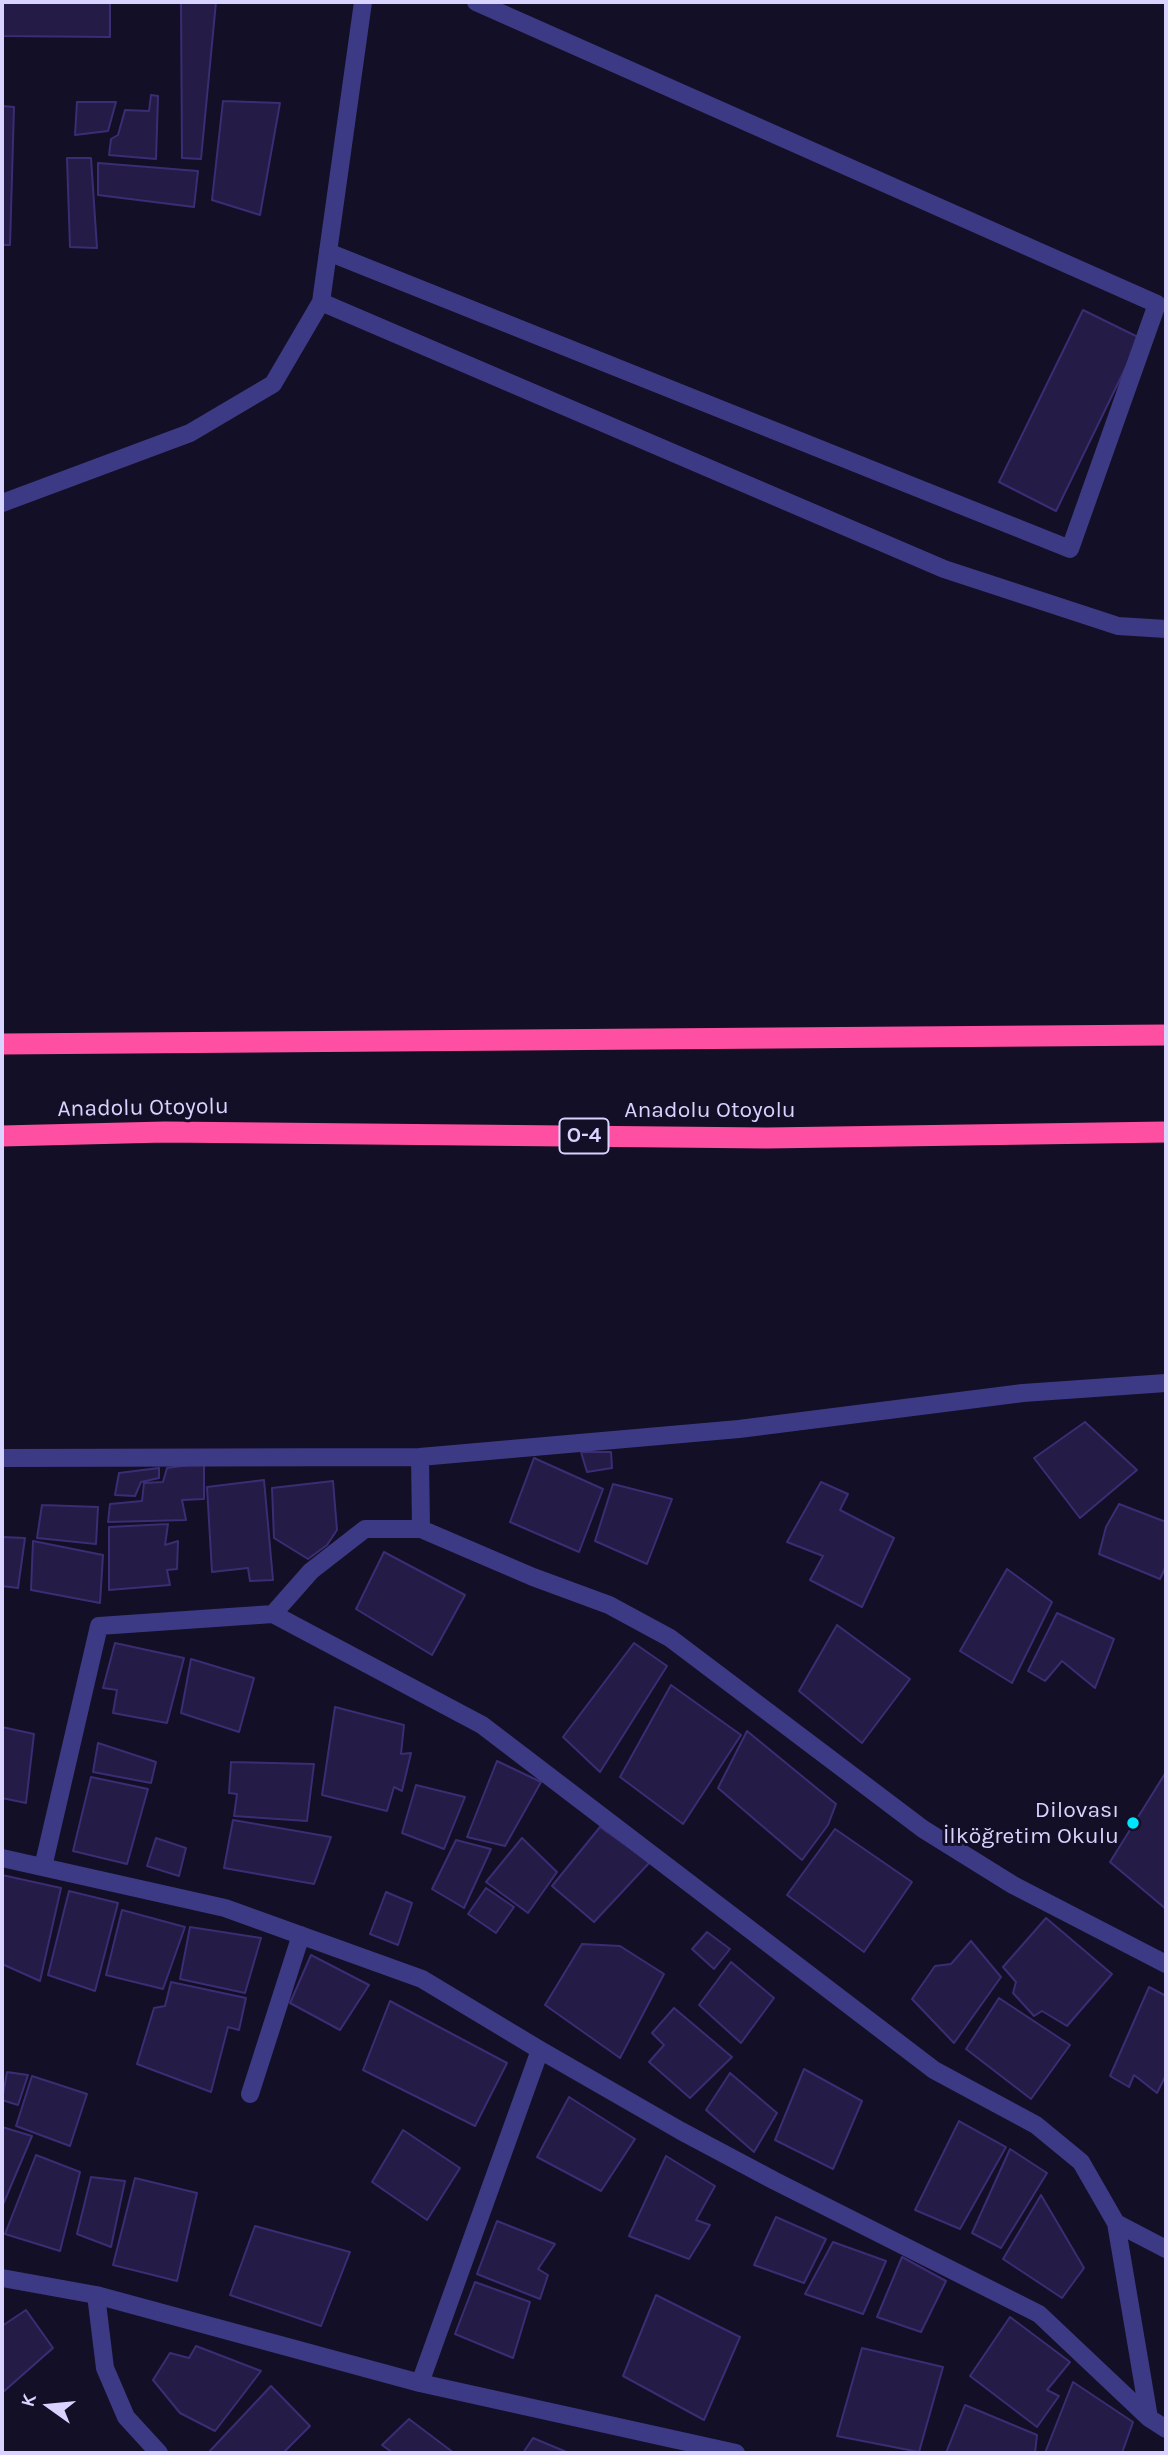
<!DOCTYPE html>
<html>
<head>
<meta charset="utf-8">
<style>
	body { margin:0 }
	#map { position:relative; width:1168px; height:2455px; overflow:hidden; background:#130f26; font-family:Karla,sans-serif }
	canvas { display:block }
	.frame { position:absolute; inset:0; border:4px solid #d9d4ff; pointer-events:none }
	.north { position:absolute; left:14px; top:2371px; width:70px; height:70px; -webkit-text-stroke:5px #130f26; paint-order:stroke; rotate:285deg; font-size:19px; font-weight:700; line-height:28px; text-align:center; color:#d9d4ff }
	.north::after { content:''; display:block; margin:auto; width:24px; height:32px; background:#d9d4ff; clip-path:polygon(50% 0,100% 100%,50% 72%,0 100%) }
</style>
</head>
<body>
<div id="map">
<canvas width="1168" height="2455"></canvas>
<div class="frame"></div>
<div class="north">K</div>
</div>
<script>
const context = document.querySelector('canvas').getContext('2d');
context.lineJoin = 'round';
function fill(path, color) { context.fillStyle = color; context.fill(path, 'evenodd'); }
const shape = rows => new Path2D(rows.map(r => 'M' + r).join(''));
function stroke(path, color, width, dash) { context.strokeStyle = color; context.lineWidth = width; context.lineCap = dash ? 'butt' : 'round'; context.setLineDash(dash || []); context.stroke(path); }
function drawText(font, color, halo, rows, align = 'center') {
  context.font = font + ' Karla,sans-serif'; context.lineWidth = 6; context.setLineDash([]); context.textBaseline = 'middle'; context.strokeStyle = halo; context.fillStyle = color; for (const [text, x, y, turn = 0] of rows) {
    context.save(); context.translate(x, y); context.rotate((+turn || 0) * Math.PI / 180); context.textAlign = isNaN(turn) ? turn : align; if (halo) context.strokeText(text, 0, 0); context.fillText(text, 0, 0); context.restore();
  }
}
const building = shape([
	[2,2,110,2,110,37,2,36,2,2],
	[181,2,216,2,201,159,182,158,181,2],
	[151,95,158,96,156,159,109,155,111,139,118,135,125,110,149,111,151,95],
	[223,101,280,103,260,215,212,200,223,101],
	[77,102,116,102,108,131,75,135,77,102],
	[2,106,14,107,10,245,2,245,2,106],
	[67,158,91,158,97,248,70,247,67,158],
	[98,163,198,171,194,207,98,195,98,163],
	[1083,310,1140,338,1056,511,999,482,1083,310],
	[1085,1422,1137,1470,1080,1518,1034,1458,1085,1422],
	[581,1452,611,1452,612,1468,587,1472,581,1452],
	[534,1458,603,1489,579,1552,510,1522,534,1458],
	[204,1463,204,1499,182,1500,186,1520,108,1522,110,1504,142,1501,144,1483,163,1482,167,1468,204,1463],
	[159,1468,159,1478,141,1482,135,1496,115,1495,119,1473,159,1468],
	[264,1480,273,1580,250,1581,248,1568,212,1572,207,1487,264,1480],
	[333,1481,337,1530,327,1545,308,1559,274,1538,272,1488,333,1481],
	[821,1482,848,1494,840,1510,894,1538,862,1607,810,1580,823,1556,787,1542,821,1482],
	[613,1484,672,1499,647,1564,595,1541,613,1484],
	[1119,1504,1166,1522,1166,1566,1160,1579,1099,1554,1106,1527,1119,1504],
	[42,1505,98,1507,96,1544,37,1538,42,1505],
	[168,1524,165,1545,178,1541,177,1569,167,1570,170,1585,109,1590,109,1527,168,1524],
	[2,1537,25,1538,18,1588,2,1586,2,1537],
	[33,1541,103,1555,100,1603,31,1590,33,1541],
	[384,1552,465,1595,432,1655,356,1609,384,1552],
	[1007,1569,1052,1602,1012,1683,960,1651,1007,1569],
	[1057,1613,1114,1639,1095,1688,1062,1661,1045,1681,1028,1671,1057,1613],
	[837,1625,910,1679,862,1743,799,1691,837,1625],
	[115,1643,184,1658,167,1723,113,1713,117,1690,103,1688,115,1643],
	[634,1643,667,1666,600,1772,563,1737,634,1643],
	[191,1659,254,1678,239,1732,181,1713,191,1659],
	[671,1685,741,1735,683,1824,620,1777,671,1685],
	[335,1707,404,1725,401,1754,411,1753,402,1791,394,1787,387,1811,322,1795,335,1707],
	[2,1727,34,1734,26,1803,2,1798,2,1727],
	[747,1731,836,1804,828,1825,802,1860,718,1788,747,1731],
	[98,1743,156,1762,151,1783,93,1772,98,1743],
	[497,1761,541,1782,505,1846,467,1837,497,1761],
	[231,1762,314,1764,307,1821,234,1816,237,1794,229,1793,231,1762],
	[1166,1772,1166,1909,1110,1862,1166,1772],
	[91,1777,148,1789,127,1864,73,1851,91,1777],
	[416,1785,465,1797,444,1849,402,1833,416,1785],
	[233,1820,331,1837,314,1884,224,1868,233,1820],
	[600,1827,650,1862,594,1922,552,1886,600,1827],
	[835,1829,912,1882,864,1952,787,1895,835,1829],
	[156,1838,186,1848,179,1876,147,1866,156,1838],
	[522,1838,557,1872,528,1913,486,1882,522,1838],
	[456,1840,491,1849,464,1908,432,1889,456,1840],
	[2,1875,61,1888,40,1981,2,1964,2,1875],
	[486,1888,514,1907,496,1933,468,1914,486,1888],
	[69,1891,118,1903,95,1991,48,1975,69,1891],
	[386,1892,412,1903,398,1945,370,1934,386,1892],
	[122,1910,185,1927,163,1989,106,1975,122,1910],
	[1046,1918,1112,1974,1067,2026,1042,2011,1034,2016,1013,1993,1016,1982,1003,1967,1046,1918],
	[190,1927,261,1938,245,1993,180,1979,190,1927],
	[707,1932,730,1949,714,1969,692,1949,707,1932],
	[971,1941,1001,1977,954,2043,912,1999,935,1966,951,1964,971,1941],
	[582,1944,620,1946,664,1974,620,2058,545,2005,582,1944],
	[311,1955,369,1985,340,2030,290,2003,311,1955],
	[731,1962,774,1998,741,2043,699,2005,731,1962],
	[171,1982,246,1998,239,2030,228,2027,211,2092,137,2064,154,2008,165,2006,171,1982],
	[1149,1987,1166,1996,1166,2075,1157,2093,1134,2075,1129,2087,1110,2076,1149,1987],
	[999,1998,1070,2045,1031,2099,966,2049,999,1998],
	[390,2001,507,2063,475,2126,363,2070,390,2001],
	[674,2008,732,2057,690,2098,649,2062,664,2045,652,2033,674,2008],
	[804,2069,862,2101,833,2169,775,2140,804,2069],
	[7,2072,28,2075,18,2105,2,2100,7,2072],
	[730,2073,777,2113,754,2152,706,2110,730,2073],
	[32,2076,87,2094,70,2146,16,2126,32,2076],
	[569,2097,635,2139,601,2191,537,2157,569,2097],
	[959,2121,1006,2147,960,2229,915,2210,959,2121],
	[2,2127,32,2136,2,2207,2,2127],
	[403,2130,460,2168,427,2220,372,2182,403,2130],
	[1010,2149,1047,2173,1001,2248,972,2233,1010,2149],
	[36,2155,80,2172,60,2251,5,2234,36,2155],
	[666,2156,715,2186,696,2220,710,2225,689,2259,629,2236,666,2156],
	[91,2177,125,2181,111,2247,77,2234,91,2177],
	[135,2178,197,2193,177,2281,113,2265,135,2178],
	[1041,2195,1084,2268,1062,2298,1003,2259,1041,2195],
	[776,2217,826,2239,804,2283,754,2265,776,2217],
	[497,2221,555,2244,538,2269,548,2275,540,2299,477,2274,497,2221],
	[255,2226,350,2252,321,2326,230,2295,255,2226],
	[833,2242,886,2261,863,2314,805,2294,833,2242],
	[902,2257,946,2281,921,2332,877,2317,902,2257],
	[475,2282,530,2302,513,2358,455,2334,475,2282],
	[656,2295,740,2337,704,2420,623,2376,656,2295],
	[26,2310,53,2348,2,2393,2,2326,26,2310],
	[1010,2317,1070,2362,1047,2390,1059,2396,1037,2427,970,2376,1010,2317],
	[196,2346,261,2371,215,2431,180,2413,153,2380,170,2353,189,2358,196,2346],
	[862,2348,943,2367,919,2452,837,2436,862,2348],
	[1073,2382,1133,2422,1122,2453,1045,2453,1073,2382],
	[271,2386,310,2426,283,2453,208,2453,271,2386],
	[965,2405,1037,2435,1035,2453,946,2453,965,2405],
	[409,2419,454,2453,393,2453,382,2445,409,2419],
	[533,2438,569,2453,523,2453,533,2438]
]);
const lane = shape([
	[328,252,1070,549,1157,304,476,2]
]);
const street = shape([
	[321,302,944,569,1118,626,1166,629],
	[2,503,190,433,273,384,321,302,363,2],
	[420,1457,421,1529],
	[2,1458,420,1457,739,1429,1023,1393,1166,1383],
	[2,1858,225,1908,422,1979,540,2050,681,2131,775,2181,1039,2314,1149,2418,1166,2429],
	[43,1867,99,1626,273,1614],
	[250,2094,301,1935],
	[1116,2223,1166,2249],
	[2,2278,96,2295,105,2368,126,2417,159,2453],
	[96,2295,420,2383,736,2453],
	[420,2383,540,2050],
	[1149,2418,1116,2223,1081,2162,1036,2125,934,2070,482,1725,273,1614,311,1571,365,1529,421,1529,533,1577,609,1605,670,1638,923,1829,1013,1885,1166,1964]
]);
const highway = shape([
	[2,1044,1166,1035],
	[2,1136,165,1132,767,1138,1166,1132]
]);
const markers = [
	[1133,1823,7,"#00e5ff"]
];
const shields = [
	[584,1136,49]
];
const shieldNames = [
	["O-4",584,1136]
];
const streetNames = [
	["Anadolu Otoyolu",143,1108,-1],
	["Anadolu Otoyolu",710,1110]
];
const poiNames = [
	["Dilovası",1119,1810],
	["İlköğretim Okulu",1119,1836]
];
fill(building, '#241b47');
stroke(building, '#3b2d73', 2);
stroke(lane, '#3d3a85', 18);
stroke(street, '#3d3a85', 18);
stroke(highway, '#ff4fa3', 21);
for (const [x, y, r, color] of markers) { const dot = new Path2D(); dot.arc(x, y, r, 0, 2 * Math.PI); context.fillStyle = color; context.fill(dot); stroke(dot, '#130f26', 2.5); }
for (const [x, y, w] of shields) { const box = new Path2D(); box.roundRect(x - w / 2, y - 17.5, w, 35, 5); context.fillStyle = '#130f26'; context.fill(box); stroke(box, '#d9d4ff', 2); }
drawText('bold 21px', '#d9d4ff', null, shieldNames);
drawText('23px', '#d9d4ff', '#130f26', streetNames);
drawText('23px', '#d9d4ff', '#130f26', poiNames, 'right');
</script>
</body>
</html>
